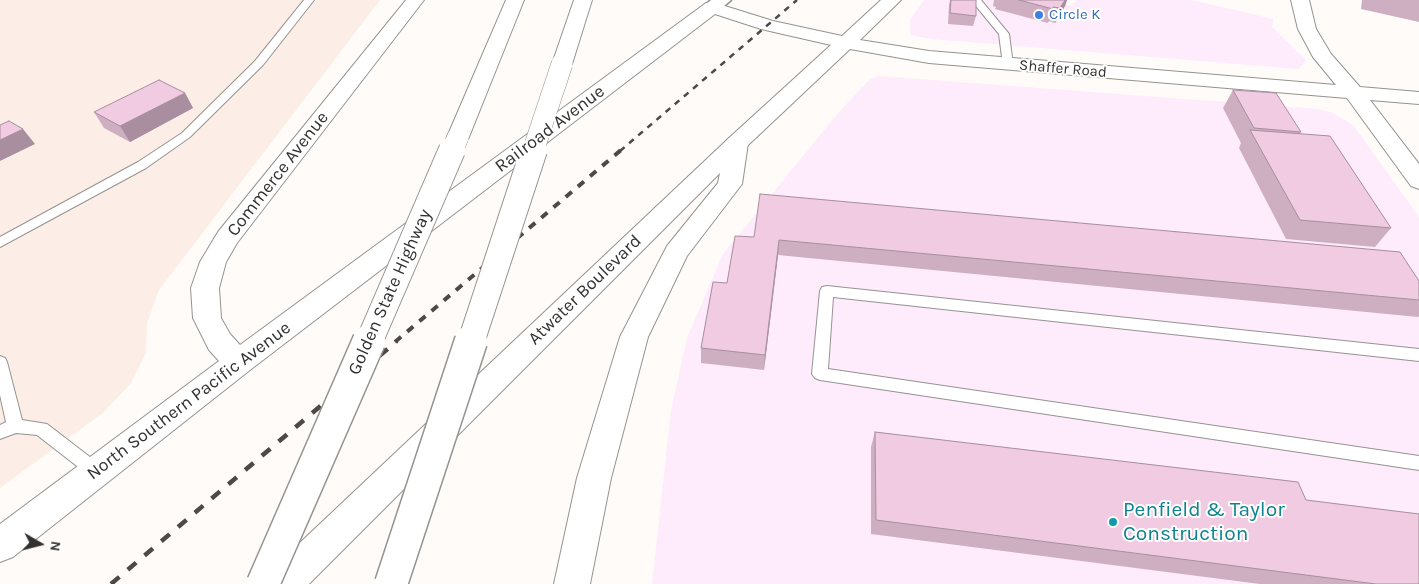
<!DOCTYPE html>
<html>
<head>
<meta charset="utf-8">
<style>
	body { margin:0 }
	#map { position:relative; width:1419px; height:584px; overflow:hidden; background:#fefbf8; font-family:Karla,sans-serif }
	canvas { display:block }
	.north { position:absolute; left:15px; top:519px; width:50px; height:50px; -webkit-text-stroke:4px #fff; paint-order:stroke; rotate:98deg; font-size:14px; font-weight:700; line-height:20px; text-align:center; color:#323130 }
	.north::after { content:''; display:block; margin:auto; width:18px; height:22px; background:#323130; clip-path:polygon(50% 0,100% 100%,50% 72%,0 100%) }
</style>
</head>
<body>
<div id="map">
<canvas width="1419" height="584"></canvas>
<div class="north">N</div>
</div>
<script>
const context = document.querySelector('canvas').getContext('2d');
context.lineJoin = 'round';
function fill(path, color) { context.fillStyle = color; context.fill(path, 'evenodd'); }
const shape = rows => new Path2D(rows.map(r => 'M' + r).join(''));
function stroke(path, color, width, dash) { context.strokeStyle = color; context.lineWidth = width; context.lineCap = dash ? 'butt' : 'round'; context.setLineDash(dash || []); context.stroke(path); }
function drawText(font, color, halo, rows, align = 'center') {
  context.font = font + ' Karla,sans-serif'; context.lineWidth = 4; context.setLineDash([]); context.textBaseline = 'middle'; context.strokeStyle = halo; context.fillStyle = color; for (const [text, x, y, turn = 0] of rows) {
    context.save(); context.translate(x, y); context.rotate((+turn || 0) * Math.PI / 180); context.textAlign = isNaN(turn) ? turn : align; if (halo) context.strokeText(text, 0, 0); context.fillText(text, 0, 0); context.restore();
  }
}
const commercial = shape([
	[924,0,1048,0,1072,6,1076,0,1192,0,1273,19,1272,27,1306,60,1299,69,932,39,910,35,910,20],
	[879,76,1318,109,1333,113,1353,125,1419,217,1419,584,652,584,671,411,687,338,723,254,839,112,869,80]
]);
const industrial = shape([
	[0,0,380,0,159,290,147,323,146,353,131,383,103,413,0,488]
]);
const lane = shape([
	[304,0,314,0,263,65,190,137,146,168,0,247,0,237,138,162,182,133,255,61,304,0],
	[971,0,981,0,1009,34,1013,65,1012,67,1004,67,1003,65,999,34,971,0],
	[827,286,1419,349,1419,361,833,297,828,369,1419,456,1419,470,820,380,815,378,812,374,820,291,822,287,827,286],
	[0,356,5,358,7,362,22,420,47,424,103,467,105,472,103,477,97,479,91,477,37,435,16,433,0,439,0,425,6,422,0,395,0,356]
]);
const street = shape([
	[711,0,731,0,718,11,712,12,706,11,703,7,711,0]
]);
const secondary = shape([
	[406,0,424,0,237,243,226,262,219,288,221,318,230,334,240,345,706,3,712,2,773,21,842,36,881,0,901,0,860,40,929,51,1336,85,1313,57,1298,29,1291,0,1309,0,1316,29,1331,54,1360,87,1419,92,1419,104,1370,100,1419,164,1419,189,1411,186,1347,98,929,63,850,49,745,148,309,584,265,584,270,571,729,138,831,45,761,29,715,14,250,370,13,557,0,562,0,524,219,361,209,350,193,318,191,288,200,262,218,232,406,0]
]);
const highway = shape([
	[506,0,524,0,469,137,466,142,458,144,450,142,447,137,506,0],
	[574,0,592,0,572,64,569,68,562,70,555,68,552,64,574,0],
	[737,136,745,138,748,143,742,184,687,256,648,337,611,478,590,584,554,584,577,478,620,337,667,246,718,183,726,143,729,138,737,136]
]);
const railFar2 = shape([
	[620,151,797,0]
]);
const railFar1 = shape([
	[395,342,621,150]
]);
const rail = shape([
	[111,584,397,341]
]);
const highwayBridgeFar2 = shape([
	[452,151,458,137],
	[533,151,562,64]
]);
const highwayBridgeFar1 = shape([
	[369,342,452,150],
	[471,342,534,150]
]);
const highwayBridge = shape([
	[263,584,369,341],
	[391,584,471,341]
]);
const wall = shape([
	[950,0,976,0,976,16,973,26,948,24,949,5],
	[994,0,1067,0,1065,6,1055,23,1049,21,1048,23,995,9,996,7,993,6],
	[1362,0,1419,0,1419,22,1361,9],
	[1233,90,1301,132,1299,134,1391,228,1375,247,1286,239,1239,148,1241,143,1223,108],
	[185,93,193,108,130,142,104,128,94,112],
	[754,237,1419,281,1419,316,1418,317,778,255,764,370,701,363,701,348,727,283],
	[875,432,1306,500,1419,584,1260,584,871,534,871,447]
]);
const shadedWall = shape([
	[1065,0,1067,0,1065,6,1055,23,1060,8],
	[185,93,193,108,130,142,120,126],
	[23,129,35,144,0,161,0,140],
	[779,240,778,255,764,370,765,355]
]);
const building = shape([
	[951,0,976,0,976,16,950,13,951,0],
	[1019,0,1065,0,1060,8,1053,7,1053,9,1019,0],
	[159,80,185,93,120,126,94,112,159,80],
	[1233,90,1276,93,1301,132,1254,128,1233,90],
	[9,121,23,129,0,140,0,125,9,121],
	[1250,130,1330,136,1391,228,1300,220,1250,130],
	[760,194,1400,252,1419,281,1419,300,779,240,765,355,701,348,713,282,727,283,735,236,754,237,760,194],
	[875,432,1298,482,1306,500,1419,514,1419,584,1376,584,876,520,875,432]
]);
const markers = [
	[1039,15,5,"#3f7fe0"],
	[1113,522,5,"#0f9aa8"]
];
const farShopnames = [
	["Circle K",1049,15]
];
const farStreetnames = [
	["Shaffer Road",1063,69,5]
];
const streetNames = [
	["Railroad Avenue",550,129,-37],
	["Commerce Avenue",278,174,-52],
	["Atwater Boulevard",585,290,-44],
	["Golden State Highway",390,292,-66],
	["North Southern Pacific Avenue",189,401,-37]
];
const nearCulturenames = [
	["Penfield & Taylor",1123,510],
	["Construction",1123,534]
];
fill(commercial, '#feebfb');
fill(industrial, '#fceee7');
stroke(lane, '#959390', 2);
stroke(street, '#959390', 3);
stroke(secondary, '#959390', 2);
stroke(highway, '#959390', 2);
fill(lane, '#fff');
fill(street, '#fff');
fill(secondary, '#fff');
fill(highway, '#fff');
stroke(railFar2, '#4c4a49', 2.5, [6, 6]);
stroke(railFar1, '#4c4a49', 4, [8, 8]);
stroke(rail, '#4c4a49', 4.5, [11, 11]);
stroke(highwayBridgeFar2, '#959390', 22, []);
stroke(highwayBridgeFar1, '#959390', 28, []);
stroke(highwayBridge, '#959390', 35, []);
stroke(highwayBridgeFar2, '#fff', 21);
stroke(highwayBridgeFar1, '#fff', 26);
stroke(highwayBridge, '#fff', 32);
fill(wall, '#ceafc2');
fill(shadedWall, '#a88e9e');
fill(building, '#f0cbe1');
stroke(building, '#a88e9e', 1);
for (const [x, y, r, color] of markers) { const dot = new Path2D(); dot.arc(x, y, r, 0, 2 * Math.PI); context.fillStyle = color; context.fill(dot); stroke(dot, '#fff', 2); }
drawText('15px', '#366cbe', '#fff', farShopnames, 'left');
drawText('15px', '#323130', '#fff', farStreetnames);
drawText('18px', '#323130', '#fff', streetNames);
drawText('21px', '#0d838f', '#fff', nearCulturenames, 'left');
</script>
</body>
</html>
